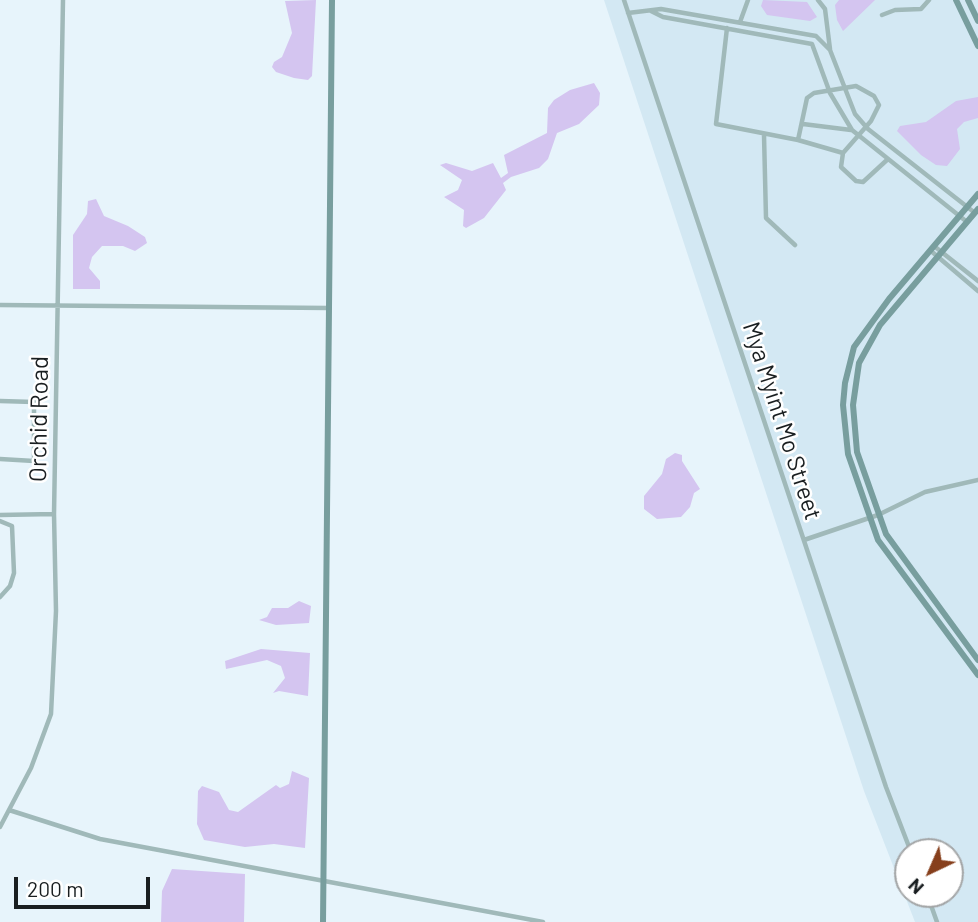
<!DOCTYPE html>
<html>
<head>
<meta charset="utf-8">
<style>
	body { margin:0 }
	#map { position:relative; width:978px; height:922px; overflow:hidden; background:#e7f4fb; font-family:Barlow,sans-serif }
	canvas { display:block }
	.north { position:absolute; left:894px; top:838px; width:70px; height:70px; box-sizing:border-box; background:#fff; border:2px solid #a3a5a6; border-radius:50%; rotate:224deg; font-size:19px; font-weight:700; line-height:28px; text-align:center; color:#191e20 }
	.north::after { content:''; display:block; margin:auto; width:24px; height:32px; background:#863f1c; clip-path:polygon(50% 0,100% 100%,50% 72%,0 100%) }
	.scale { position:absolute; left:14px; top:877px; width:136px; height:32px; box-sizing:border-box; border:4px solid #191e20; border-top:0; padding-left:9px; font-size:21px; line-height:24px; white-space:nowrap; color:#191e20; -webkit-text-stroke:5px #fff; paint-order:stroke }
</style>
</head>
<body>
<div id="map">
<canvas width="978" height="922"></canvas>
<div class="north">N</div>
<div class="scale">200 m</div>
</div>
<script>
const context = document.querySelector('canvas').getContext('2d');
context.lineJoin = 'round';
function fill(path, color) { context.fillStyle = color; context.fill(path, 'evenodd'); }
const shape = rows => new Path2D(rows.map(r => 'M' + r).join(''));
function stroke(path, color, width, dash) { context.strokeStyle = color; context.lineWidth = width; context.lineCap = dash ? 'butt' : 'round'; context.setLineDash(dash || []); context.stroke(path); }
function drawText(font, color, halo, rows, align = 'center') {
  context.font = font + ' Barlow,sans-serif'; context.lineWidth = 5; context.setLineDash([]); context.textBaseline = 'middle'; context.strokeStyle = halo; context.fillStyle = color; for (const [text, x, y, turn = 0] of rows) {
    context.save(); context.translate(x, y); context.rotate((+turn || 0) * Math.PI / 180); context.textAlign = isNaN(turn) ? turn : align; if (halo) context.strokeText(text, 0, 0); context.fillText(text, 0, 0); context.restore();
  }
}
const built = shape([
	[604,0,978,0,978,922,915,922,864,791],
	[908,852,950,852,950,894,908,894]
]);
const water = shape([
	[316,0,312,76,308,80,294,78,276,72,272,67,274,62,282,57,292,33,285,1],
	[763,0,807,2,817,17,810,21,767,15,761,6],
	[839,0,875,0,843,31,837,20,835,5],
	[594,83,600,93,599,105,579,124,557,133,548,159,539,168,511,177,503,183,506,190,484,218,466,228,463,226,464,210,444,197,458,190,462,180,440,165,446,163,472,171,493,163,501,178,508,173,504,155,547,133,548,108,554,100,570,90],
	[978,97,978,118,964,122,957,129,960,149,947,166,936,165,921,155,897,131,900,126,926,122,956,101],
	[96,199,104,216,128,226,145,237,147,243,135,251,123,246,102,246,92,257,89,268,100,281,100,289,73,289,73,235,87,214,88,201],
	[675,453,682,455,682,461,700,489,694,493,690,507,681,517,657,519,644,509,644,496,662,474,666,459],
	[299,601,311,606,309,623,276,625,259,620,267,617,272,608,288,608],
	[261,649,310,653,308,696,279,691,273,693,285,678,281,666,267,660,226,669,225,661],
	[292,771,309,778,305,848,274,844,245,847,204,840,197,824,198,791,202,786,219,792,229,810,238,812,276,785,280,788,289,784],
	[172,869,245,874,244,922,161,922,162,891]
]);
const minor = shape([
	[624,0,886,787,911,852],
	[818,0,825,9,830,49],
	[651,11,663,17,812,44,830,93,852,130,967,222],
	[628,13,661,9,816,36,830,50,855,114,868,129,975,213],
	[882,15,895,10,921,9,929,0],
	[740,22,748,0],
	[727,28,716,124,798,140,843,153],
	[803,124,851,130],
	[764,135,766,218,795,245],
	[798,140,807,98,814,93,856,86,874,96,879,105,871,121,843,153,841,167,856,181,863,182,888,159],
	[934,246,978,281],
	[931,251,978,291],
	[0,305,328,308],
	[0,401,34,402,34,461,0,459],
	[0,515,54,514],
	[0,521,12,526,14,573,10,586,0,597],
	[804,540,878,515,925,492,978,480],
	[9,810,100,839,543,922],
	[0,827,31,768,51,714,56,611,54,514,63,0],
	[927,894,937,922]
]);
const secondary = shape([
	[956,0,978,46],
	[968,0,978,21],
	[978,194,889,299,854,347,845,383,843,405,848,454,878,540,978,675],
	[978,209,880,325,859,363,853,405,857,452,886,534,978,660],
	[323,922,332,0]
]);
const streetNames = [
	["Orchid Road",39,419,-89],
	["Mya Myint Mo Street",782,421,72]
];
fill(built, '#d3e8f3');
fill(water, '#d4c5f0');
stroke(minor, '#a0b9b9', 4.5);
stroke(secondary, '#789e9e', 6);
drawText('24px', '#191e20', '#fff', streetNames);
</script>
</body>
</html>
